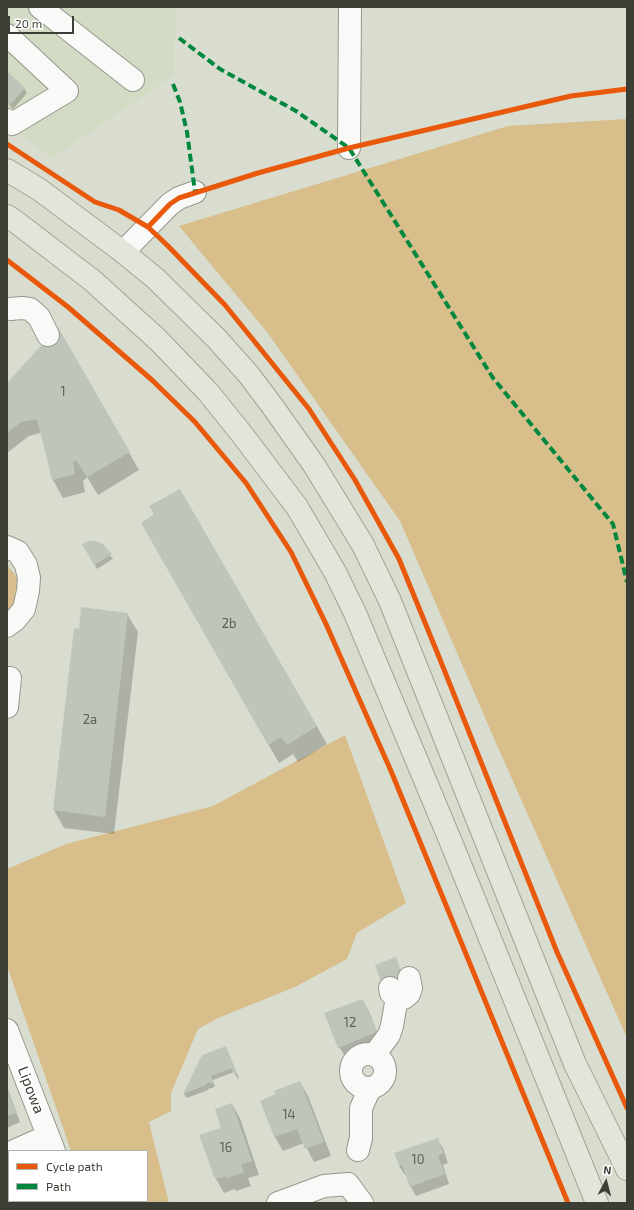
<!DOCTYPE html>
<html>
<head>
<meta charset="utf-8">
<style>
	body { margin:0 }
	#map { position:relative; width:634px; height:1210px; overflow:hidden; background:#d9ddd0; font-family:"Exo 2",sans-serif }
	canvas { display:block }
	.frame { position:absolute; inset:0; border:8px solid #3a3e34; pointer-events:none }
	.legend { position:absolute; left:8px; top:1150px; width:140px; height:52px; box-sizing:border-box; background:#fff; border:1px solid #b0b2ae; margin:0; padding:5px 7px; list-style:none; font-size:12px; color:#3a3e34 }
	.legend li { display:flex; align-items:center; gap:8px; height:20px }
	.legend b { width:20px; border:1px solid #b0b2ae }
	.north { position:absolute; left:586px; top:1162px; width:40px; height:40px; -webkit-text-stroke:3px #fff; paint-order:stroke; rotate:7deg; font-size:11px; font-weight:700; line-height:16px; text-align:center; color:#3a3e34 }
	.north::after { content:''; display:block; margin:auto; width:14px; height:18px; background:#3a3e34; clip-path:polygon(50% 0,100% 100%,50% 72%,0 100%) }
	.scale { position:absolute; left:8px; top:16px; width:66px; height:18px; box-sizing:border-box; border:2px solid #3a3e34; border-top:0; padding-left:5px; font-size:12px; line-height:14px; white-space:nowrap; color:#3a3e34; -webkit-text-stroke:3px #fff; paint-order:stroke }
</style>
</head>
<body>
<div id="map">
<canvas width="634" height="1210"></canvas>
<div class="frame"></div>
<ul class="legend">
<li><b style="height:5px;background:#e8590c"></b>Cycle path</li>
<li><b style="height:5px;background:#00873e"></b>Path</li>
</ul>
<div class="north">N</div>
<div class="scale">20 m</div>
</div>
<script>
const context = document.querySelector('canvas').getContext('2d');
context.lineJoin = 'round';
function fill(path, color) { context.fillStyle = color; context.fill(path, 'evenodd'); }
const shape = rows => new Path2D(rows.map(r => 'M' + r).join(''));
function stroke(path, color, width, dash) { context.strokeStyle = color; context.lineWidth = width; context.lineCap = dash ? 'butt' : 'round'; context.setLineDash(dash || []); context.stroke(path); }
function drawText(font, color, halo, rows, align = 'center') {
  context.font = font + ' "Exo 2",sans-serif'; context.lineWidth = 4; context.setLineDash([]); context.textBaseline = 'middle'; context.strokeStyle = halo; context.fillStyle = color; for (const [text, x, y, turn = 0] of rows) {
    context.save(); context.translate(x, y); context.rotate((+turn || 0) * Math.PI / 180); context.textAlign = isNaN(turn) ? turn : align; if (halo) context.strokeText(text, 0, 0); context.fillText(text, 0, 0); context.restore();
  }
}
const built = shape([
	[7,7,176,7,174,75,52,158,7,124]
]);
const green = shape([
	[7,565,16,576,18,583,19,596,7,617]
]);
const forest = shape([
	[627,119,627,1038,496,743,400,521,267,332,179,226,508,126],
	[345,735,406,903,357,933,347,959,295,987,218,1018,198,1029,171,1093,171,1111,149,1122,169,1203,89,1203,88,1201,147,1201,147,1151,71,1151,7,966,7,869,66,844,213,806]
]);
const shadow = shape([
	[7,73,24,88,27,93,13,109,7,103],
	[58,329,139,470,98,495,87,477,83,481,85,492,63,498,53,480,41,433,29,436,7,453,7,385],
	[180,490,327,744,298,762,293,754,279,763,142,523,155,515],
	[83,545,102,545,113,559,97,569],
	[127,614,138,632,114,834,64,828,54,810,75,629,80,630],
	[362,1000,368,1009,381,1042,345,1056,339,1047],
	[228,1052,239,1078,238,1079,234,1072,213,1080,215,1087,208,1089,208,1090,187,1098,184,1094,203,1055],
	[300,1082,308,1096,331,1156,314,1162,304,1143,283,1151,275,1137,261,1101,277,1095],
	[7,1087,20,1122,7,1128],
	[232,1104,240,1118,259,1175,248,1178,251,1186,236,1191,235,1189,224,1193,216,1179,201,1136,222,1128],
	[437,1139,443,1148,448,1163,443,1165,449,1184,416,1196,411,1187,407,1175,405,1175,399,1166],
	[7,1193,9,1196,9,1201,12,1201,13,1203,7,1203],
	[38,1201,57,1201,58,1203,39,1203]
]);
const building = shape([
	[7,71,25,88,10,105,7,102],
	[58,327,130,452,87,477,76,460,73,462,75,474,52,480,37,419,21,422,7,433,7,383],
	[180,489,317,726,287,745,282,737,268,745,141,523,154,514,149,506],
	[89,541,95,541,103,544,112,554,94,565,82,544],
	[81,607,128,613,105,817,53,810,74,628,79,629],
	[396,957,404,980,383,987,375,965],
	[363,999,377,1032,338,1048,324,1013],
	[226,1046,237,1074,234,1075,232,1068,211,1076,214,1083,211,1084,210,1082,206,1084,206,1085,183,1094,202,1055],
	[300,1081,324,1142,305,1149,297,1129,274,1137,260,1101,276,1094,274,1091],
	[7,1090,16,1113,7,1116],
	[232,1103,252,1161,241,1164,244,1172,227,1178,226,1176,215,1179,199,1135,221,1128,215,1109],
	[438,1138,443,1153,438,1156,445,1174,410,1187,402,1165,399,1166,394,1153]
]);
const minor = shape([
	[40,7,133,80],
	[7,35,67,91,12,124,7,120],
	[349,148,350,7],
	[123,252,170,204,179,198,195,192],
	[10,309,22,308,30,309,39,317,48,335],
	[7,547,18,552,26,565,29,578,28,591,24,609,15,620,7,626],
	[7,678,10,678,7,707],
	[390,988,391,993,397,997,404,998,409,994,411,988,409,978],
	[7,1030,54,1151],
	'351 1071a17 17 0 1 1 34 0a17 17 0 1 1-34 0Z',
	[374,1055,389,1035,392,1026,397,997],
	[358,1150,361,1138,361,1108,370,1088],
	[14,1151,48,1136],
	[75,1201,76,1203],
	[278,1203,324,1186,348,1184,362,1203]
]);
const major = shape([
	[7,170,40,190,123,252,155,278,216,338,249,375,273,407,314,465,363,545,390,601,575,1064,627,1169],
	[7,216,16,222,93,281,158,340,208,392,241,433,297,507,335,572,355,613,453,847,597,1203]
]);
const quiet = shape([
	[179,38,220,69,296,111,349,148,493,378,613,524,627,582],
	[173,84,180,102,187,132,195,192,199,191]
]);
const cycleway = shape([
	[7,144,95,202,119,210,148,227,168,246,225,305,309,409,355,480,399,559,437,652,557,952,627,1108],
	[148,227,170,204,179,198,258,173,349,148,571,96,627,89],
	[7,260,68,307,152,380,195,422,246,483,291,552,326,624,391,771,568,1203]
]);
const numberNames = [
	["1",63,392],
	["2b",229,624],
	["2a",90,720],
	["12",350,1023],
	["14",289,1115],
	["16",226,1148],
	["10",418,1160]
];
const streetNames = [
	["Lipowa",31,1090,69]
];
fill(built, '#d4dbc4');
fill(green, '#d8bf8d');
fill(forest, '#d7be8b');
fill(shadow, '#0003');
fill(building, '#c0c5bc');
stroke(minor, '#94988d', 24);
stroke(major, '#a3a390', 24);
stroke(minor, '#f9faf8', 22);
stroke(major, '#e4e4db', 22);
stroke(quiet, '#00873e', 4, [8, 4]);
stroke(cycleway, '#e8590c', 5);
drawText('13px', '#5c6056', null, numberNames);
drawText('15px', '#3a3e34', '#fff', streetNames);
</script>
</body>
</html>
